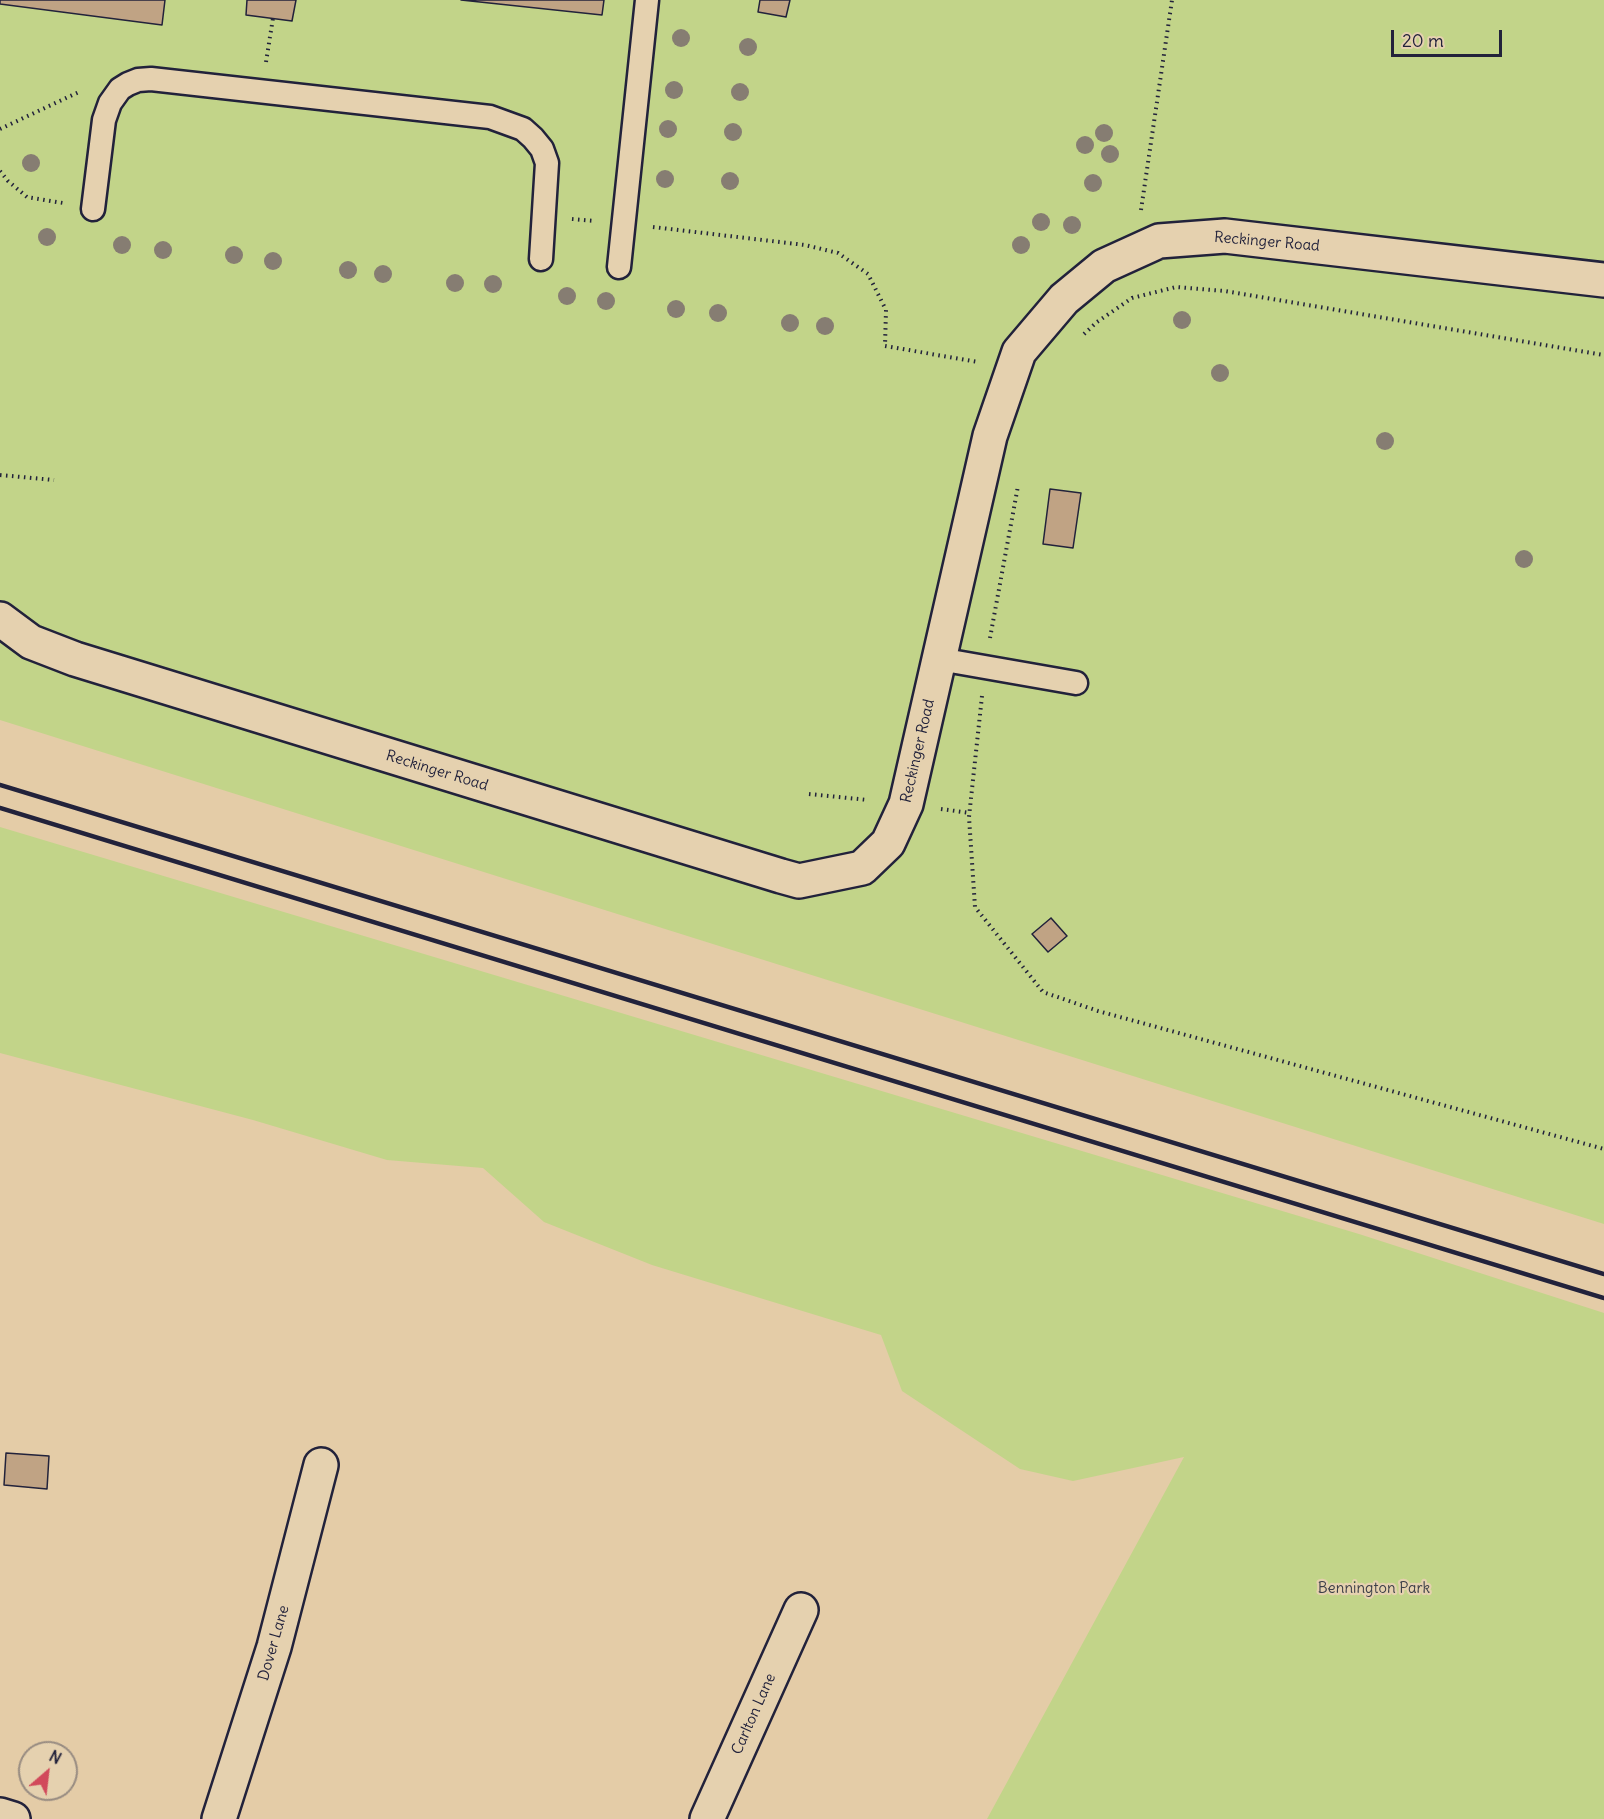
<!DOCTYPE html>
<html>
<head>
<meta charset="utf-8">
<style>
	body { margin:0 }
	#map { position:relative; width:1604px; height:1819px; overflow:hidden; background:#e4cca7; font-family:Delius,sans-serif }
	canvas { display:block }
	.north { position:absolute; left:18px; top:1741px; width:60px; height:60px; box-sizing:border-box; background:#e5d1af; border:2px solid #978b81; border-radius:50%; rotate:28deg; font-size:16px; font-weight:700; line-height:24px; text-align:center; color:#22223b }
	.north::after { content:''; display:block; margin:auto; width:21px; height:27px; background:#d1495b; clip-path:polygon(50% 0,100% 100%,50% 72%,0 100%) }
	.scale { position:absolute; left:1391px; top:30px; width:111px; height:27px; box-sizing:border-box; border:3px solid #22223b; border-top:0; padding-left:8px; font-size:18px; line-height:21px; white-space:nowrap; color:#22223b; -webkit-text-stroke:4px #e5d1af; paint-order:stroke }
</style>
</head>
<body>
<div id="map">
<canvas width="1604" height="1819"></canvas>
<div class="north">N</div>
<div class="scale">20 m</div>
</div>
<script>
const context = document.querySelector('canvas').getContext('2d');
context.lineJoin = 'round';
function fill(path, color) { context.fillStyle = color; context.fill(path, 'evenodd'); }
const shape = rows => new Path2D(rows.map(r => 'M' + r).join(''));
function stroke(path, color, width, dash) { context.strokeStyle = color; context.lineWidth = width; context.lineCap = dash ? 'butt' : 'round'; context.setLineDash(dash || []); context.stroke(path); }
function drawText(font, color, halo, rows, align = 'center') {
  context.font = font + ' Delius,sans-serif'; context.lineWidth = 4.5; context.setLineDash([]); context.textBaseline = 'middle'; context.strokeStyle = halo; context.fillStyle = color; for (const [text, x, y, turn = 0] of rows) {
    context.save(); context.translate(x, y); context.rotate((+turn || 0) * Math.PI / 180); context.textAlign = isNaN(turn) ? turn : align; if (halo) context.strokeText(text, 0, 0); context.fillText(text, 0, 0); context.restore();
  }
}
const green = shape([
	[0,0,1604,0,1604,1224,0,720],
	[0,827,1359,1234,1604,1313,1604,1819,987,1819,1184,1457,1073,1481,1020,1469,902,1391,881,1335,652,1265,544,1222,483,1168,387,1160,253,1120,0,1053]
]);
const building = shape([
	[0,0,165,0,162,25,0,4,0,0],
	[247,0,296,0,292,21,246,15,247,0],
	[461,0,604,0,602,15,461,0],
	[760,0,790,0,786,17,758,12,760,0],
	[1050,489,1081,493,1073,548,1043,544,1050,489],
	[1051,918,1067,936,1048,952,1032,934,1051,918],
	[6,1453,49,1456,47,1489,4,1485,6,1453]
]);
const path = shape([
	[266,62,273,18],
	[0,129,81,91],
	[0,171,8,181,27,197,63,203],
	[1141,210,1172,0],
	[572,219,595,221],
	[653,227,805,245,838,253,868,274,886,310,885,346,978,362],
	[1084,334,1097,322,1132,298,1176,287,1225,291,1604,355],
	[0,475,54,480],
	[990,638,1018,486],
	[982,696,969,817,975,907,1043,992,1098,1011,1604,1149],
	[809,794,868,800],
	[941,809,970,813]
]);
const lane = shape([
	[93,209,104,120,110,103,120,89,128,84,138,80,151,79,490,117,523,129,533,138,542,149,547,163,541,259],
	[619,267,647,0],
	[939,659,1076,683]
]);
const street = shape([
	[0,619,31,642,75,659,781,876,799,881,862,868,888,843,906,804,990,436,1019,352,1064,299,1104,266,1159,241,1225,236,1604,280],
	[0,1815,13,1819],
	[219,1819,274,1647,321,1465],
	[707,1819,801,1610]
]);
const rail = shape([
	[0,785,1604,1274],
	[0,808,1604,1298]
]);
const trees = [
	[681,38],
	[748,47],
	[674,90],
	[740,92],
	[668,129],
	[733,132],
	[1104,133],
	[1085,145],
	[1110,154],
	[31,163],
	[665,179],
	[730,181],
	[1093,183],
	[1041,222],
	[1072,225],
	[47,237],
	[122,245],
	[1021,245],
	[163,250],
	[234,255],
	[273,261],
	[348,270],
	[383,274],
	[455,283],
	[493,284],
	[567,296],
	[606,301],
	[676,309],
	[718,313],
	[1182,320],
	[790,323],
	[825,326],
	[1220,373],
	[1385,441],
	[1524,559]
];
const streetNames = [
	["Reckinger Road",1267,242,5],
	["Reckinger Road",918,751,-77],
	["Reckinger Road",437,771,17],
	["Dover Lane",274,1643,-74],
	["Carlton Lane",754,1714,-66]
];
const parkNames = [
	["Bennington Park",1374,1589]
];
fill(green, '#c2d489');
fill(building, '#c0a384');
stroke(building, '#22223b', 1.5);
stroke(lane, '#22223b', 27);
stroke(street, '#22223b', 38);
stroke(path, '#22223b', 4, [1.5, 4.5]);
stroke(lane, '#e5d1af', 22);
stroke(street, '#e5d1af', 33);
stroke(rail, '#22223b', 4.5);
context.fillStyle = '#867d72';
for (const [x, y] of trees) { context.beginPath(); context.arc(x, y, 9, 0, 2 * Math.PI); context.fill(); }
drawText('15px', '#22223b', '#e5d1af', streetNames);
drawText('15px', '#3a3d47', '#e5d1af', parkNames);
</script>
</body>
</html>
